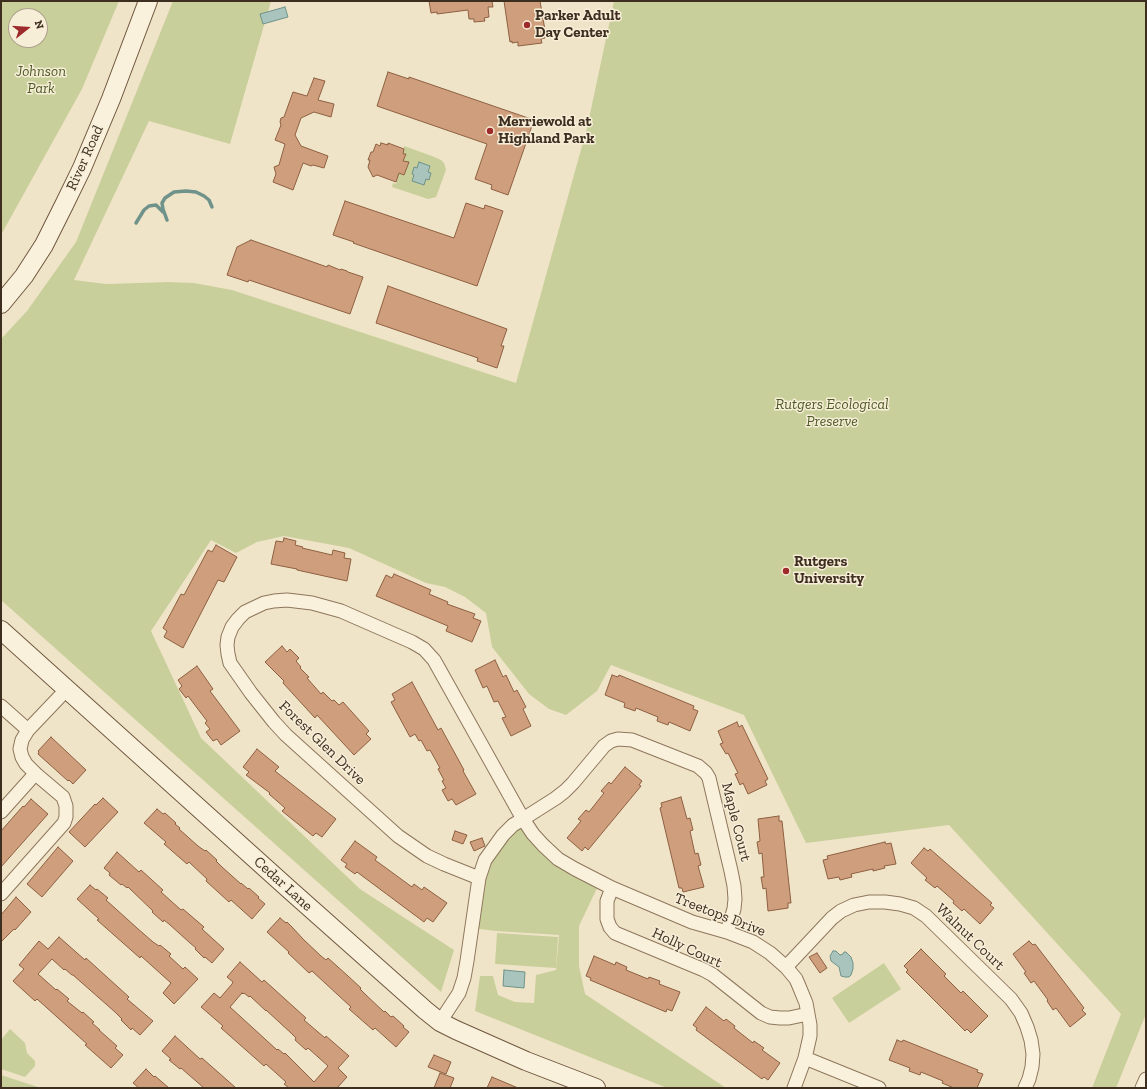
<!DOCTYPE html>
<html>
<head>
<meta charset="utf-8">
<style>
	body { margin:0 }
	#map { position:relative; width:1147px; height:1089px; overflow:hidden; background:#f0e4c8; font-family:"Zilla Slab",serif }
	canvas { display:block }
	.frame { position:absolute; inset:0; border:2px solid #3d2e20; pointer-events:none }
	.north { position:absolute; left:8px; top:8px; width:40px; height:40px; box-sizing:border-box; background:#f7eed8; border:1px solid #ada18e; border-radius:50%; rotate:73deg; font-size:11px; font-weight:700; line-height:16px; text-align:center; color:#3d2e20 }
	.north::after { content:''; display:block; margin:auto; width:14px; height:18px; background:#9e2a2b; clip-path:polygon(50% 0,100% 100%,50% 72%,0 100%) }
</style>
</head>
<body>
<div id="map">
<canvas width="1147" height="1089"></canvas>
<div class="frame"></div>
<div class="north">N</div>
</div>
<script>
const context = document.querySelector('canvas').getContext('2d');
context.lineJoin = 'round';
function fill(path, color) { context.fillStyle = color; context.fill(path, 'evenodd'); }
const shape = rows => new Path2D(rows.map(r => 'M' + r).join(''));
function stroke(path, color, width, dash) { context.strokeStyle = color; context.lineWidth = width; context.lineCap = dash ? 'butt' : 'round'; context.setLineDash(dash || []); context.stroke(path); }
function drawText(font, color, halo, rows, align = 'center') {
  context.font = font + ' "Zilla Slab",serif'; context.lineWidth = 3; context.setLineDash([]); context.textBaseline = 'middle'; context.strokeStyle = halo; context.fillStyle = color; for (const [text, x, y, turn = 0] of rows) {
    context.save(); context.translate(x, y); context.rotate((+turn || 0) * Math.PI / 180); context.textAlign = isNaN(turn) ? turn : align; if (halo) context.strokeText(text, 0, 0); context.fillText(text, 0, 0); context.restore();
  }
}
const green = shape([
	[1,1,119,1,82,89,1,235],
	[16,16,40,16,40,40,16,40],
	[173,1,271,1,230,144,149,121,74,280,106,284,168,282,194,283,232,290,516,383,587,128,614,1,1146,1,1146,1014,1116,1088,1092,1088,1121,1014,949,825,806,843,744,715,611,665,597,691,566,715,549,709,529,694,492,647,486,613,465,597,445,587,426,583,349,548,284,536,257,542,236,553,211,540,151,631,201,738,360,889,454,950,441,992,1,600,1,339,27,311,76,242],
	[404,146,432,156,441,160,444,163,446,170,436,197,428,199,392,187,393,183,396,184,399,173,404,175,408,163,403,161,405,155,403,153],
	[523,819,533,834,600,882,579,926,579,966,585,994,726,1088,667,1088,475,1011,480,976,493,976,498,995,515,1002,534,1003,536,975,556,970,559,935,496,931,472,928,479,878],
	[497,933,558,937,556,968,495,964],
	[884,963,901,989,849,1023,832,998],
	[10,1029,25,1043,27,1053,35,1061,35,1066,25,1077,1,1069,1,1040],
	[1,1075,41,1088,1,1088]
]);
const water = shape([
	[285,7,288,17,263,24,260,14,285,7],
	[419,162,430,166,428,172,431,173,429,180,426,179,424,185,412,181,414,175,412,174,414,167,417,168,419,162],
	[833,951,836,951,840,955,843,954,844,952,846,952,851,957,853,963,853,969,851,975,849,977,845,977,841,976,839,967,831,961,830,956,833,951],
	[504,970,525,972,524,988,503,986,504,970]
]);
const stream = shape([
	[167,220,163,209,162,203,165,198,174,192,186,191,196,192,204,196,209,200,212,207],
	[136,223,144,210,149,206,156,205,163,212]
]);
const building = shape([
	[429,1,492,1,493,7,488,7,489,17,484,18,485,21,474,22,474,19,469,19,468,10,437,14,437,12,431,13,429,1],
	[504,1,540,1,546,36,545,36,545,38,541,39,542,43,518,46,518,42,512,43,512,41,510,42,504,1],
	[388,72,409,79,409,77,534,120,508,195,491,189,492,185,475,179,487,144,377,106,388,72],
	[314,78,325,81,318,100,334,104,331,117,314,112,301,118,295,135,301,146,328,156,324,168,313,165,311,166,303,163,293,190,273,182,276,174,274,167,279,165,285,144,275,140,281,125,280,122,281,118,284,117,293,92,307,96,314,78],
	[381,143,388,145,388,143,404,149,403,154,406,154,403,161,409,162,404,175,399,173,396,182,377,175,373,177,368,167,370,160,368,160,371,152,373,152,376,144,380,146,381,143],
	[345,201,454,238,466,203,484,209,485,205,503,211,477,286,353,243,354,242,333,235,345,201],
	[251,240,327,267,328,265,340,270,341,269,347,271,348,272,363,277,350,314,249,280,248,282,227,275,237,247,251,240],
	[388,286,507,329,501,346,504,346,497,368,477,361,478,358,376,323,388,286],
	[284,538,296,541,295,545,303,547,302,548,315,551,332,555,333,550,345,553,344,558,351,559,347,581,297,570,297,569,271,564,276,541,283,542,284,538],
	[216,545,237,557,224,582,218,580,183,648,164,637,167,631,163,628,181,594,184,595,208,550,212,552,216,545],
	[394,574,431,590,429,594,448,602,447,604,475,614,473,618,481,621,472,642,446,631,448,626,376,596,386,575,392,578,394,574],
	[282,646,287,652,290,649,299,658,296,661,301,667,300,668,309,677,307,678,321,694,323,692,332,701,334,700,339,705,343,702,369,731,366,734,371,739,354,755,317,715,315,718,283,683,284,681,265,662,282,646],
	[495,660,503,677,506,675,514,692,517,690,526,707,523,709,531,726,511,736,502,718,506,717,498,701,494,702,487,686,483,688,475,670,495,660],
	[197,666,213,689,210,691,240,731,221,745,217,739,213,741,206,732,210,729,205,723,207,721,188,696,186,698,179,689,182,686,178,680,197,666],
	[612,675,618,677,619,675,694,706,693,709,698,711,690,731,669,722,668,725,657,721,658,717,636,708,635,711,624,707,625,703,605,695,612,675],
	[412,682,438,730,441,728,464,770,463,771,476,794,456,805,452,799,448,801,442,790,446,788,442,781,444,780,438,769,440,768,430,750,427,751,421,740,419,741,415,734,410,737,391,702,395,700,392,694,412,682],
	[737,722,739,727,742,725,768,779,765,781,767,785,748,794,743,783,740,785,735,774,738,773,728,753,726,754,720,744,723,743,718,731,737,722],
	[51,737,86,770,73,784,69,780,68,781,38,754,39,752,38,751,51,737],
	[257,749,279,767,275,771,336,819,322,837,316,833,313,836,303,828,282,811,285,808,269,794,270,793,246,775,249,772,243,767,257,749],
	[625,767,642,781,639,785,641,786,588,850,585,847,582,851,567,838,581,821,578,819,586,810,589,812,604,793,601,791,609,782,611,784,625,767],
	[681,797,687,819,690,818,693,830,690,831,695,854,698,853,701,865,698,866,704,887,683,892,682,888,679,888,660,808,662,807,661,803,681,797],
	[103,798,118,812,85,847,69,832,95,804,96,805,103,798],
	[31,799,48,814,1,867,1,831,23,806,24,807,31,799],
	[157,809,163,814,165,813,176,823,175,824,180,828,179,829,198,846,205,851,206,850,217,860,216,861,222,867,241,884,241,883,248,889,249,888,259,897,258,898,265,904,252,919,231,900,229,902,206,881,207,879,189,862,187,864,164,844,166,842,144,823,157,809],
	[779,816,779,821,782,821,791,903,788,903,788,908,768,911,766,888,763,889,761,877,764,877,762,853,759,854,757,842,760,841,758,819,779,816],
	[455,831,467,835,463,844,452,840,455,831],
	[482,838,485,846,474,851,470,842,482,838],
	[355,841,377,857,375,860,412,887,414,884,422,890,424,887,447,903,433,922,427,918,424,922,357,872,355,874,345,867,347,864,341,860,355,841],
	[885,842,886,844,891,843,896,864,884,866,885,868,873,871,873,869,851,874,852,877,840,880,839,877,828,879,823,860,828,859,827,856,885,842],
	[58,847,73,861,42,897,27,884,58,847],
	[924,848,928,851,930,849,992,903,990,905,994,908,980,924,964,909,962,911,953,903,954,901,937,886,935,888,925,880,927,878,911,863,924,848],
	[117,852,139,872,141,870,163,890,161,892,181,910,183,909,204,927,202,929,224,949,212,963,205,957,204,958,195,949,196,948,190,943,169,924,164,920,163,922,152,912,153,911,128,887,127,888,122,884,121,885,109,875,110,873,104,868,117,852],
	[90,885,96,890,97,889,108,898,106,900,137,928,153,942,159,946,160,945,171,954,169,956,183,969,185,967,198,979,174,1004,163,993,171,983,141,956,140,958,97,920,99,919,77,899,90,885],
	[16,897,31,912,15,930,14,929,1,942,1,915,16,897],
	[280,918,286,923,287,922,292,927,303,939,321,956,326,960,328,958,348,976,361,988,360,989,366,995,384,1012,385,1011,391,1017,393,1016,404,1026,403,1027,409,1032,396,1047,375,1028,373,1030,349,1009,351,1007,312,971,309,973,288,953,289,952,267,932,280,918],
	[59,937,85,960,86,958,129,997,127,999,153,1021,140,1035,132,1028,131,1030,121,1020,122,1019,115,1012,73,975,72,975,65,969,64,970,52,959,38,974,56,990,57,989,69,999,67,1001,82,1013,83,1012,94,1022,92,1023,100,1030,99,1030,117,1046,115,1048,123,1055,111,1068,85,1045,87,1044,37,999,35,1001,13,981,24,969,19,965,39,941,48,949,59,937],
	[1029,941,1033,945,1035,944,1084,1008,1082,1010,1086,1014,1070,1027,1056,1008,1053,1010,1047,1001,1048,1000,1034,981,1031,983,1024,973,1026,972,1013,954,1029,941],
	[921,949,946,974,944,976,961,993,963,991,988,1016,971,1033,967,1029,965,1031,906,972,908,970,904,966,921,949],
	[817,953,827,968,820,973,809,957,817,953],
	[594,956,615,965,616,962,627,967,626,970,648,979,649,977,660,981,659,984,680,992,672,1011,667,1009,666,1012,590,980,591,978,586,976,594,956],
	[240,962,262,982,264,980,306,1018,304,1020,325,1038,326,1036,349,1056,338,1068,347,1077,337,1088,289,1088,284,1084,286,1082,266,1064,264,1066,221,1028,223,1026,201,1007,214,993,220,998,232,984,233,982,227,977,240,962],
	[242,993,243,994,244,993,249,997,250,996,266,1011,266,1010,291,1033,296,1038,295,1040,306,1050,308,1048,328,1066,314,1082,285,1053,284,1054,278,1049,277,1050,230,1007,242,993],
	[706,1007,724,1021,726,1019,735,1026,734,1028,753,1043,754,1041,764,1048,762,1050,780,1063,768,1080,764,1077,762,1079,696,1030,697,1028,693,1025,706,1007],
	[175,1036,200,1059,202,1058,236,1088,204,1088,181,1068,180,1069,169,1060,171,1059,162,1051,175,1036],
	[897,1040,902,1042,903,1040,978,1070,977,1072,983,1074,977,1088,954,1088,942,1083,943,1081,921,1072,920,1075,909,1071,910,1068,889,1060,897,1040],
	[434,1055,451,1062,446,1074,428,1067,434,1055],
	[146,1069,154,1077,155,1076,169,1088,139,1088,133,1083,146,1069],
	[440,1073,454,1078,450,1088,434,1088,440,1073],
	[492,1077,518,1088,487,1088,492,1077]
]);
const street = shape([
	[1,706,28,730],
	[1,812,35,774],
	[612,888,607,901,607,919,610,927,615,933,704,970,713,975,761,1013,770,1017,780,1018,789,1018,808,1014],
	[1,894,64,823,66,817,66,806,63,797,37,775,26,764,22,757,20,749,22,740,28,730,67,689],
	[727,932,734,909,735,899,734,886,731,871,709,778,706,773,698,766,632,740,618,739,611,741,604,746,573,783,565,791,556,798,523,819,533,834,543,845,558,859,575,869,612,888,692,922,727,932,753,942,770,953,786,967,796,979,799,986,806,1003,810,1025,810,1036,805,1058,794,1088],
	[786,967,832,918,841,911,854,905,869,902,885,902,900,904,914,908,926,916,1011,999,1021,1013,1027,1027,1031,1040,1033,1054,1032,1067,1029,1079,1025,1088],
	[440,1022,459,993,464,978,467,961,479,878,485,860,503,835,513,825,523,819,434,660,424,649,412,642,341,611,312,603,287,600,274,601,264,603,245,612,238,619,232,627,228,637,227,645,228,654,230,663,251,693,274,722,286,735,398,836,427,856,444,864,479,878],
	[805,1058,879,1088],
	[1142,1088,1146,1079]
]);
const secondary = shape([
	[1,304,24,276,44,245,65,203,82,168,111,99,148,1],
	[1,630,291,891,425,1010,440,1022,456,1030,526,1061,596,1088]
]);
const markers = [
	[527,25,4,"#9e2a2b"],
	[490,131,4,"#9e2a2b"],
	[786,571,4,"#9e2a2b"]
];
const poiNames = [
	["Parker Adult",535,16],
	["Day Center",535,33],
	["Merriewold at",498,122],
	["Highland Park",498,139],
	["Rutgers",794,562],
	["University",794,579]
];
const parkNames = [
	["Johnson",41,72],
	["Park",41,89],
	["Rutgers Ecological",832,405],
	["Preserve",832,422]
];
const streetNames = [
	["River Road",85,158,-66],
	["Forest Glen Drive",322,743,44],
	["Maple Court",736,822,76],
	["Cedar Lane",283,884,42],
	["Treetops Drive",720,915,21],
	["Walnut Court",970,937,44],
	["Holly Court",687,948,25]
];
fill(green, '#c9cf9b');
fill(water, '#a9c4bc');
stroke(water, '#6f938a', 1);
stroke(stream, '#6f938a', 3.5);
fill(building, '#cf9f7d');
stroke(building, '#8d5f41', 1);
stroke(street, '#8d765c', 15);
stroke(secondary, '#6f573f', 20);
stroke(street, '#faf1dc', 13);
stroke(secondary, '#faf1dc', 18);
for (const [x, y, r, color] of markers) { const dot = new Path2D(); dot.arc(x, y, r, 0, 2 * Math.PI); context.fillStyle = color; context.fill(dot); stroke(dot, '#f7eed8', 1.5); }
drawText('bold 15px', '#3d2e20', '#f7eed8', poiNames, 'left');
drawText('italic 15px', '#4d5a26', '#f7eed8', parkNames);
drawText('15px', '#3d2e20', '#f7eed8', streetNames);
</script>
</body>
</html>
